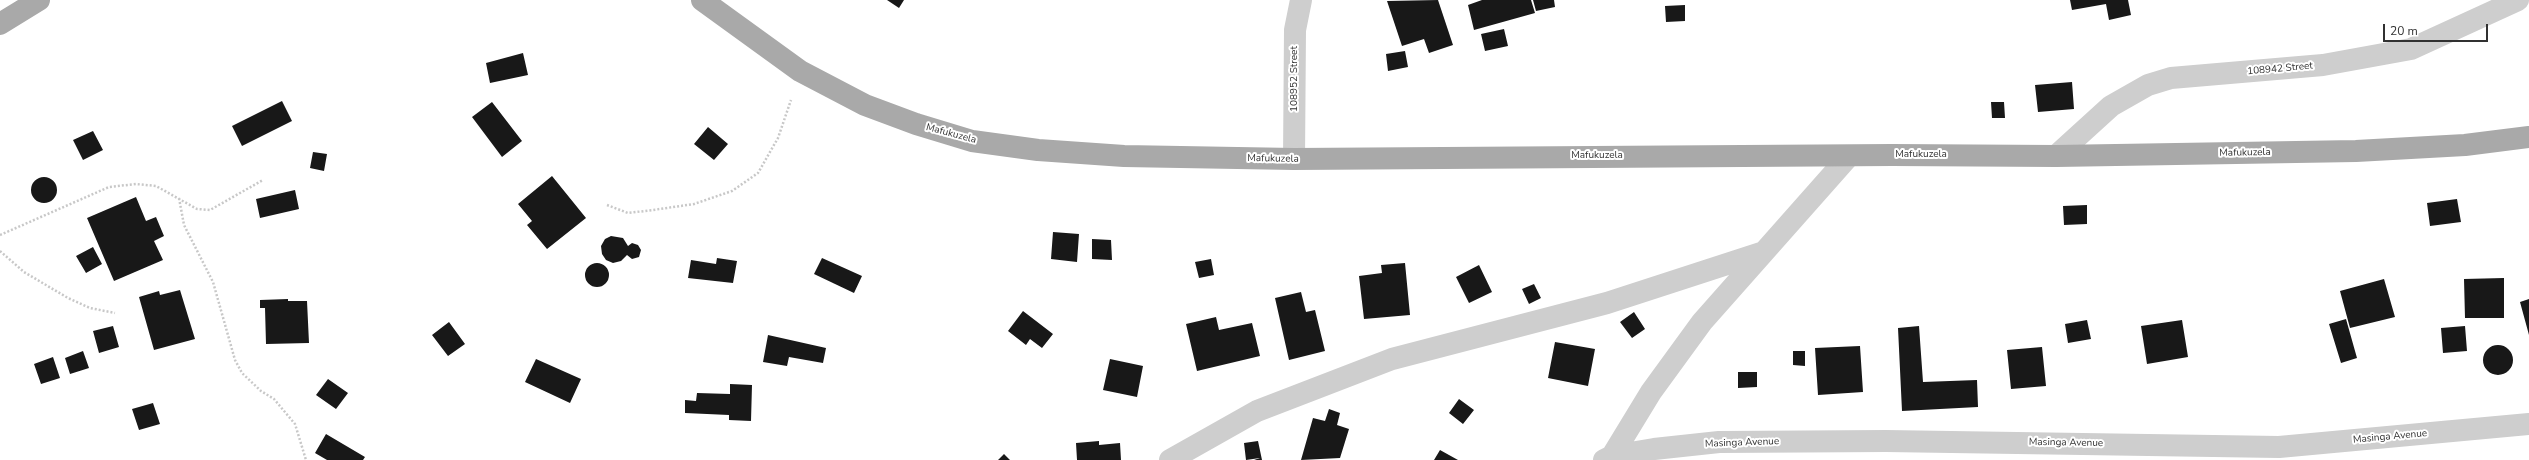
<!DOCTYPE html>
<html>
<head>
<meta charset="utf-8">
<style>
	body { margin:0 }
	#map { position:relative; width:2529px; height:460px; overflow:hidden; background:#fff; font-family:"Nunito Sans",sans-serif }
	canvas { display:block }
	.scale { position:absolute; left:2383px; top:24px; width:105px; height:18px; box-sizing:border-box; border:2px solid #313131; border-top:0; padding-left:5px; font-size:12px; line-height:14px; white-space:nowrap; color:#313131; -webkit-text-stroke:3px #fff; paint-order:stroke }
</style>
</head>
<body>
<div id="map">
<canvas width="2529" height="460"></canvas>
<div class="scale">20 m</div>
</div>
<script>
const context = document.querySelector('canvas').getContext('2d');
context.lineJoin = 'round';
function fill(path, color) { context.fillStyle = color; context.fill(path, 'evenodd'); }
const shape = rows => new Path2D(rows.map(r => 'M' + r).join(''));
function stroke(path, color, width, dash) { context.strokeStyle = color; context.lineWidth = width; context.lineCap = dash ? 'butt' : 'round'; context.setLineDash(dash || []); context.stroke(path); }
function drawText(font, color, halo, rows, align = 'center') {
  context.font = font + ' "Nunito Sans",sans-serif'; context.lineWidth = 4; context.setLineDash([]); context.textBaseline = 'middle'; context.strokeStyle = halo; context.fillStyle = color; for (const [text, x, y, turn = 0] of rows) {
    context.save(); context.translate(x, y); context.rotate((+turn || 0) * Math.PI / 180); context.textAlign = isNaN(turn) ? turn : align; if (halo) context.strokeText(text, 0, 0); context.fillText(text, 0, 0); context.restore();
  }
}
const building = shape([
	[887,0,904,0,899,8],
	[1438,0,1453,45,1429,53,1424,39,1402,46,1387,1],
	[1482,0,1531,0,1535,13,1474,30,1468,5],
	[1533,0,1554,0,1555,7,1536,11],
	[2070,0,2128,0,2131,15,2109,20,2106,4,2072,10],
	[1685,5,1685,21,1666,22,1665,6],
	[1504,29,1508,46,1485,51,1481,34],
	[1405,51,1408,67,1388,71,1386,54],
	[523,53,528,75,490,83,486,63],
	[2072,82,2074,109,2038,112,2035,85],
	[282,101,292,121,242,146,232,126],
	[492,102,522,141,502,157,472,117],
	[1991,102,2004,102,2005,118,1992,118],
	[708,127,728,144,714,160,694,144],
	[93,131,103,150,83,160,73,140],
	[313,152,327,154,324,171,310,168],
	[552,176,586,218,547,249,527,225,532,221,518,204],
	'31 190a13 13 0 1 1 26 0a13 13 0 1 1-26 0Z',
	[295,190,299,209,260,218,256,199],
	[136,197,146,221,156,217,164,236,154,241,163,260,114,281,87,218],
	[2457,199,2461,222,2430,226,2427,203],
	[2087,205,2087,224,2064,225,2063,206],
	[1053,232,1079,234,1077,262,1051,259],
	[611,236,623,238,628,246,632,243,638,245,641,250,639,257,632,259,627,255,621,261,613,263,606,260,602,254,601,246,605,239],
	[1092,239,1111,240,1112,260,1092,259],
	[93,247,102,264,86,273,76,256],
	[717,258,737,261,733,283,688,278,691,260,716,264],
	[822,258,862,276,854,293,814,274],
	[1211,259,1214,275,1199,278,1195,262],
	[1405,263,1410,315,1364,319,1359,276,1382,273,1381,265],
	'585 275a12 12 0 1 1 24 0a12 12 0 1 1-24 0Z',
	[1479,265,1492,292,1469,303,1456,277],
	[2504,278,2504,318,2465,318,2464,279],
	[2384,279,2395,317,2350,328,2340,291],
	[1534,284,1541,298,1529,304,1522,289],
	[180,290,195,339,154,350,139,297,159,291,160,295],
	[1301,292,1306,312,1315,310,1325,351,1289,360,1275,298],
	[288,299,288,301,307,301,309,343,266,344,265,308,260,308,260,300],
	[2529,299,2529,335,2520,302],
	[1023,311,1053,334,1042,348,1030,339,1026,345,1008,331],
	[1634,312,1645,329,1632,338,1620,322],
	[1216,317,1219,330,1252,323,1260,356,1197,371,1186,324],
	[2346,319,2357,358,2341,363,2329,324],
	[2087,320,2091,339,2068,343,2065,324],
	[2182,320,2188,357,2147,364,2141,326],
	[449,322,465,344,448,356,432,335],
	[113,326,119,347,99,353,93,331],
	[1919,326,1923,382,1977,380,1978,407,1902,411,1898,328],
	[2465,326,2467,351,2443,353,2441,328],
	[768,335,826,348,823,363,789,357,787,366,763,362],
	[1555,342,1595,349,1588,386,1548,378],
	'2483 360a15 15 0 1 1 30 0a15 15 0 1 1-30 0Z',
	[1860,346,1863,392,1818,395,1815,348],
	[2042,347,2046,386,2011,389,2007,350],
	[83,351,89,368,70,374,65,358],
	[1793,351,1805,351,1805,366,1793,365],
	[53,357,60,378,41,384,34,364],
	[536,359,581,379,570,403,525,382],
	[1110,359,1143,366,1137,397,1103,390],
	[1738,372,1757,372,1757,387,1738,388],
	[328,379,348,393,336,409,316,395],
	[730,384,752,385,751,421,729,420,729,415,685,413,685,400,696,401,697,393,730,394],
	[1459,399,1474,410,1463,424,1449,413],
	[153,403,160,424,139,430,132,409],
	[1329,409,1340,413,1337,425,1349,429,1340,458,1301,460,1313,418,1325,421],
	[326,434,365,457,363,460,327,460,315,453],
	[1099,441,1099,445,1120,443,1121,460,1077,460,1076,443],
	[1258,441,1262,460,1254,460,1260,458,1246,460,1244,443],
	[1440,450,1458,460,1434,460],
	[1004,454,1010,460,998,460]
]);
const path = shape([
	[179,198,184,225,213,282,235,360,242,373,261,391,274,399,295,424,306,460],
	[607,205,628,213,653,210,694,204,732,191,758,173,778,138,791,100],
	[0,235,109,187,136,184,156,186,197,209,210,210,263,180],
	[0,251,24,272,68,298,90,308,115,313]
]);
const minor = shape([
	[2056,156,2111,106,2148,85,2171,78,2323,65,2411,49,2518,0],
	[1294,159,1295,30,1301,0],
	[1612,456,1651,392,1702,322,1849,156],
	[1170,460,1257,411,1392,359,1607,303,1764,252],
	[1604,460,1612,456,1654,449,1719,442,1886,441,2279,447,2529,424]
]);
const major = shape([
	[702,0,800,71,865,105,916,124,972,141,1038,150,1124,156,1294,159,1892,155,2056,156,2356,151,2465,145,2529,137],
	[0,24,39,0]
]);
const streetNames = [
	["108942 Street",2280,69,-5],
	["108952 Street",1295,79,-90],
	["Mafukuzela",951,134,15],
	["Mafukuzela",2245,153,-1],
	["Mafukuzela",1921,155],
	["Mafukuzela",1597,156],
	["Mafukuzela",1273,159,1],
	["Masinga Avenue",2390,437,-5],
	["Masinga Avenue",1742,443,-2],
	["Masinga Avenue",2066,443,1]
];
fill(building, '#181818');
stroke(path, '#c8c8c8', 2.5, [2, 2]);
stroke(minor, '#cecece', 22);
stroke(major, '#a9a9a9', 22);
drawText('10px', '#313131', '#fff', streetNames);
</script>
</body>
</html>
